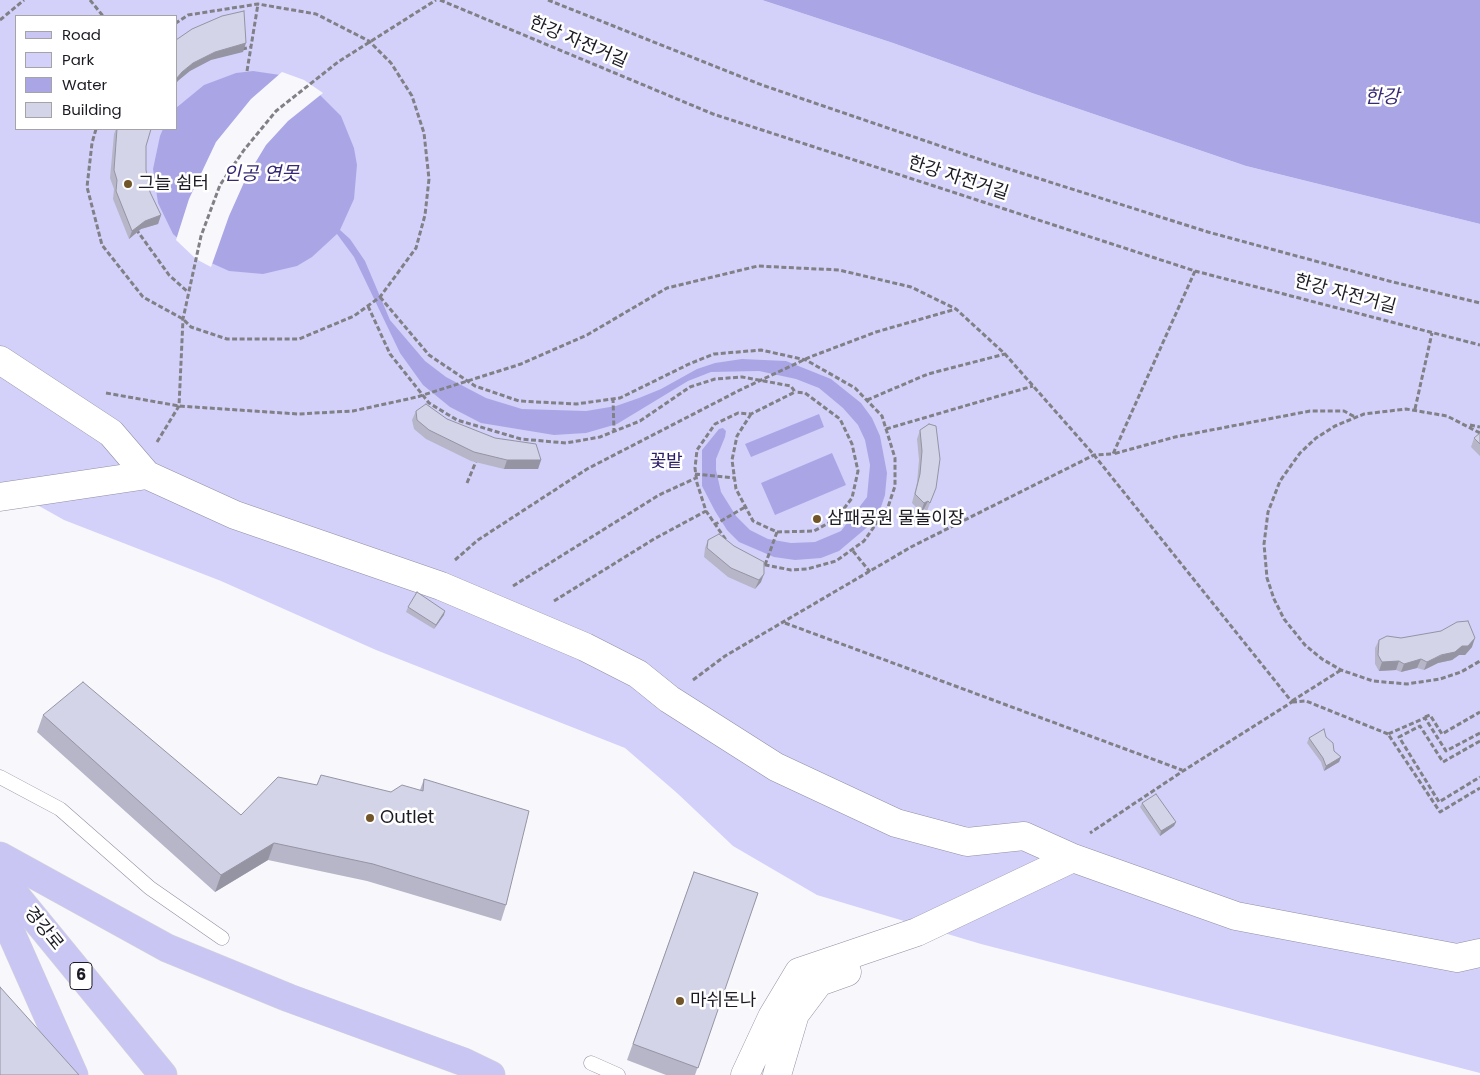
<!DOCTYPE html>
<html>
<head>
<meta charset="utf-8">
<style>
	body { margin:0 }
	#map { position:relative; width:1480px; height:1075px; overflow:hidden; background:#f8f8fc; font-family:Poppins,sans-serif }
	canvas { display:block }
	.legend { position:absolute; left:15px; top:15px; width:162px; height:115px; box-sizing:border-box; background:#fff; border:1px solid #a4a4a7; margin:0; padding:6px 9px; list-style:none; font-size:15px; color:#1c1b23 }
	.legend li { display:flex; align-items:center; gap:10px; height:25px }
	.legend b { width:25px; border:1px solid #a4a4a7 }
</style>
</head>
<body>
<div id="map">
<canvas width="1480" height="1075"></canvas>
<ul class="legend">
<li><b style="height:6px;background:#c9c6f3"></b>Road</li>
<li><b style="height:14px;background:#d3d1fa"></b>Park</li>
<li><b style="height:14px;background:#aaa6e6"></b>Water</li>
<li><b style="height:14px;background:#d4d4e9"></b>Building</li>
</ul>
</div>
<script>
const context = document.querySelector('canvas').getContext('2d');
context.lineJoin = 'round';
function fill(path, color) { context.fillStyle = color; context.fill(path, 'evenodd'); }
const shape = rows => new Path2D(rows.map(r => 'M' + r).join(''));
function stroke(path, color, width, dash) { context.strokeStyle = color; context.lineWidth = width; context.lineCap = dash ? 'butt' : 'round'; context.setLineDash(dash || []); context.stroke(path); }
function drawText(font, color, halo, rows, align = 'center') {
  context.font = font + ' Poppins,"Noto Sans KR",sans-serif'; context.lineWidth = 5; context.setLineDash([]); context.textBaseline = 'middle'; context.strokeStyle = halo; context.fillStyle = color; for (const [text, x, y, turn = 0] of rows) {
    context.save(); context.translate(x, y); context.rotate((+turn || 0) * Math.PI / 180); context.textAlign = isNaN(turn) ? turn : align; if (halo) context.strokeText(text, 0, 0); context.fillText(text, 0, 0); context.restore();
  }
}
const green = shape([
	[0,0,762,0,893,43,1032,93,1246,166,1480,224,1480,1073,981,944,817,895,733,846,677,793,625,748,376,650,221,581,64,520,0,484],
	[16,16,176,16,176,129,16,129]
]);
const water = shape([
	[762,0,1480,0,1480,224,1246,166,1032,93,893,43],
	[253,71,287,76,317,92,341,116,354,148,357,165,354,199,340,230,350,239,365,261,390,320,425,361,446,377,486,398,522,409,586,411,616,406,639,398,661,389,697,369,715,363,742,359,786,361,831,379,861,403,872,418,880,436,887,473,885,495,880,510,871,524,839,551,821,558,795,560,774,557,739,542,727,530,715,511,702,486,702,450,719,429,723,428,726,431,725,437,716,459,716,470,721,492,736,516,750,530,768,539,791,543,815,542,841,531,867,497,870,465,865,440,858,425,843,408,819,388,796,379,759,371,711,372,688,381,617,424,586,433,554,435,481,423,450,407,423,385,400,353,354,257,337,234,312,257,297,266,263,274,229,271,198,257,173,234,158,203,153,169,160,136,163,129,176,129,176,108,204,85,236,73],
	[819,414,824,427,751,457,745,444],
	[832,453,846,485,775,515,761,483]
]);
const pier = shape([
	[282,72,304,80,323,93,288,121,266,145,246,178,229,216,211,267,196,259,176,240,189,199,216,142,251,99]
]);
const path = shape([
	[90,0,103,16],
	[440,0,713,114,1195,271,1480,345],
	[548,0,762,85,996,165,1208,232,1389,281,1480,303],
	[0,20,24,0],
	[242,49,251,47],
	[247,71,258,4],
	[96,129,92,143,87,187,102,245,143,297,183,319,191,327,227,339,299,339,354,316,380,297,416,248,425,215,429,179,424,133,412,96,391,63,369,41,316,14,258,4,188,15,176,23],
	[136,229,169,275,188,292],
	[1195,271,1113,454,1175,437,1310,411,1344,411,1355,417],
	[380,297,429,355,475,386,519,401,576,404,620,398,689,364,714,354,761,350,806,360,855,388,882,416,895,458,895,486,888,507,864,541,836,561,807,569,791,570,761,564],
	[368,306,390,354,429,403,457,420,521,439,566,443,600,437,640,421,690,387,715,379,742,377,791,386,795,392,751,414,738,413,715,424,697,450,695,468,697,483,706,511,726,540],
	[106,393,179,406,298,414,353,411,417,397,521,364,587,335,667,288,758,266,839,270,911,287,956,309,1005,354,1094,455,1292,702,1183,771,1090,833],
	[613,398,614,431],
	[867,400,928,374,1005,354],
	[1415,409,1432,333],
	[751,414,737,436,732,460,736,489,753,521,777,532,814,531,836,519,852,498,858,471,852,444,840,419,805,393,795,392],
	[1470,425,1480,427],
	[886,429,1033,386],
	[1480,433,1447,416,1406,409,1364,414,1335,426,1316,438,1300,453,1280,481,1268,512,1264,544,1267,578,1274,599,1284,619,1305,645,1322,659,1341,670,1373,681,1407,684,1440,679,1461,672,1480,661],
	[157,442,179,406,183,319,201,236,220,185,244,150,276,111,338,62,436,0],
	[695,474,735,478],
	[467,483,477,459],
	[714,525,745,507],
	[853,551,870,572],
	[455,560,478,540,587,469,740,390,810,357,876,332,956,309],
	[765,565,777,532],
	[513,586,659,495,696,478],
	[554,601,654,539,706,511],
	[785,623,1182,770],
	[693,680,725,656,911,547,1094,455,1113,454],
	[1292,701,1341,670],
	[1292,702,1306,701,1388,734],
	[1425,717,1430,715,1442,734,1480,712],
	[1480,733,1446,751,1425,718,1388,734,1440,812,1480,788],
	[1480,741,1443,762,1420,726,1399,737,1439,802,1480,777]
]);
const service = shape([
	[0,777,60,809,150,888,222,938],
	[591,1063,618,1075]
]);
const minor = shape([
	[0,360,111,433,147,475],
	[0,497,147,475,235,515,441,586,585,647,638,674,669,699,776,767,896,823,967,842,1024,836,1073,858,1236,916,1457,958,1480,953],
	[745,1075,772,1017,799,972,917,932,1073,858],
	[777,1075,795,1014,819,982,847,972]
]);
const primary = shape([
	[0,856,167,948,289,998,464,1062,491,1075],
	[0,876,163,1075],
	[0,908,74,1075]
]);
const wall = shape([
	[116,129,151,129,146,146,146,170,150,192,161,215,158,224,141,229,129,239,113,199,114,189,110,178,114,134],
	[416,411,447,419,541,460,538,469,504,469,471,461,426,439,414,429,412,420],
	[920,430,936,488,927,511,924,509,921,512,912,503,917,483,919,460,917,439],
	[1480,433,1480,456,1471,447,1474,438],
	[708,540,761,582,755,589,728,577,704,557,705,548],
	[408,607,444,615,434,629,406,612],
	[1379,640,1472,647,1465,655,1459,655,1452,660,1438,663,1424,670,1417,668,1401,672,1396,670,1379,671,1375,664,1375,648],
	[43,715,241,815,317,785,391,792,420,790,424,779,506,905,501,921,367,881,268,860,215,892,37,732],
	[1326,737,1334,751,1341,757,1339,762,1324,771,1321,762,1307,743,1309,738],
	[1142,803,1176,822,1174,826,1160,836,1140,807],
	[694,872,758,893,695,1075,666,1075,627,1060]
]);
const shadedWall = shape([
	[246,43,243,52,211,60,190,71,179,80,176,83,176,79,182,72,193,63,215,52],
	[161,215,158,224,141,229,129,239,132,231,145,221],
	[507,460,541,460,538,469,504,469],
	[928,501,924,509,921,512,924,503],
	[764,574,761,582,755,589,759,580],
	[445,611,444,615,434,629,436,625],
	[1475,638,1472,647,1465,655,1459,655,1452,660,1438,663,1424,670,1427,662,1462,646],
	[1421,659,1417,668,1401,672,1404,664],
	[1399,661,1396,670,1379,671,1382,662],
	[1341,757,1339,762,1324,771,1326,766],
	[1176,822,1174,826,1160,836,1161,831],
	[274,843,268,860,215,892,221,875]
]);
const building = shape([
	[244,11,246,43,215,52,193,63,182,72,176,79,176,40,192,29,222,16,244,11],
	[117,129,151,129,146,146,146,170,150,192,161,215,145,221,132,231,116,191,117,180,114,170,117,129],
	[426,404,447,419,495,438,536,444,541,460,507,460,474,452,429,430,417,420,416,411,426,404],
	[929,424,936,426,940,459,936,488,930,503,928,501,924,503,915,494,920,474,922,451,920,430,929,424],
	[1480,433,1480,444,1474,438,1480,433],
	[719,534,734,546,764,562,764,574,759,580,731,568,707,548,708,540,719,534],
	[417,592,445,611,436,625,408,607,417,592],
	[1468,621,1475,638,1468,646,1462,646,1455,652,1441,655,1427,662,1421,659,1404,664,1399,661,1382,662,1378,655,1379,640,1387,636,1401,638,1441,631,1457,622,1468,621],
	[83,682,241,815,278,777,317,785,321,775,391,792,402,785,423,791,424,779,529,811,506,905,373,864,274,843,221,875,43,715,83,682],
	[1324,729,1326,737,1333,743,1334,751,1341,757,1326,766,1323,758,1309,738,1324,729],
	[1156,794,1176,822,1161,831,1142,803,1156,794],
	[694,872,758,893,698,1068,633,1044,694,872],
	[0,987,79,1075,0,1075,0,987]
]);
const markers = [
	[128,184,5,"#725529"],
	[817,519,5,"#725529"],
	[370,818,5,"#725529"],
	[680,1001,5,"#725529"]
];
const shields = [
	[81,976,22]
];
const shieldNames = [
	["6",81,976]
];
const streetNames = [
	["한강 자전거길",578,43,23],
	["한강 자전거길",958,179,18],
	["한강 자전거길",1345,295,15],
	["경강로",43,929,51]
];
const poiNames = [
	["그늘 쉼터",138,184],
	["삼패공원 물놀이장",827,519],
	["Outlet",380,818],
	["마쉬돈나",690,1001]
];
const parkNames = [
	["꽃밭",666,462]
];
const waterNames = [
	["한강",1382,98],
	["인공 연못",261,175]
];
fill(green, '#d3d1fa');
fill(water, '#aaa6e6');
fill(pier, '#f8f8fc');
stroke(service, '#908fa3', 15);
stroke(minor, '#908fa3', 29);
stroke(primary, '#d6d6d7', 29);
stroke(path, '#808086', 3, [5, 2.5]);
stroke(service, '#fff', 14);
stroke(minor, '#fff', 28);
stroke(primary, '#c9c6f3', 28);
fill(wall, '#b6b6c8');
fill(shadedWall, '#9494a3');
fill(building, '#d4d4e9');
stroke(building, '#9494a3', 1);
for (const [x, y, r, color] of markers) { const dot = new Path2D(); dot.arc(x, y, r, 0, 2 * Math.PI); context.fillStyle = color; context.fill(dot); stroke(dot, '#fff', 2); }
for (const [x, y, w] of shields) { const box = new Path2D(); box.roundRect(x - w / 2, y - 13.5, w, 27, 4); context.fillStyle = '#fff'; context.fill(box); stroke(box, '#1c1b23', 1); }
drawText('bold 16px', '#1c1b23', null, shieldNames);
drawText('18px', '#1c1b23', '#fff', streetNames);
drawText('18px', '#1c1b23', '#fff', poiNames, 'left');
drawText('18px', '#2d1d66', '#fff', parkNames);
drawText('italic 19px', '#372973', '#fff', waterNames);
</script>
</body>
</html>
